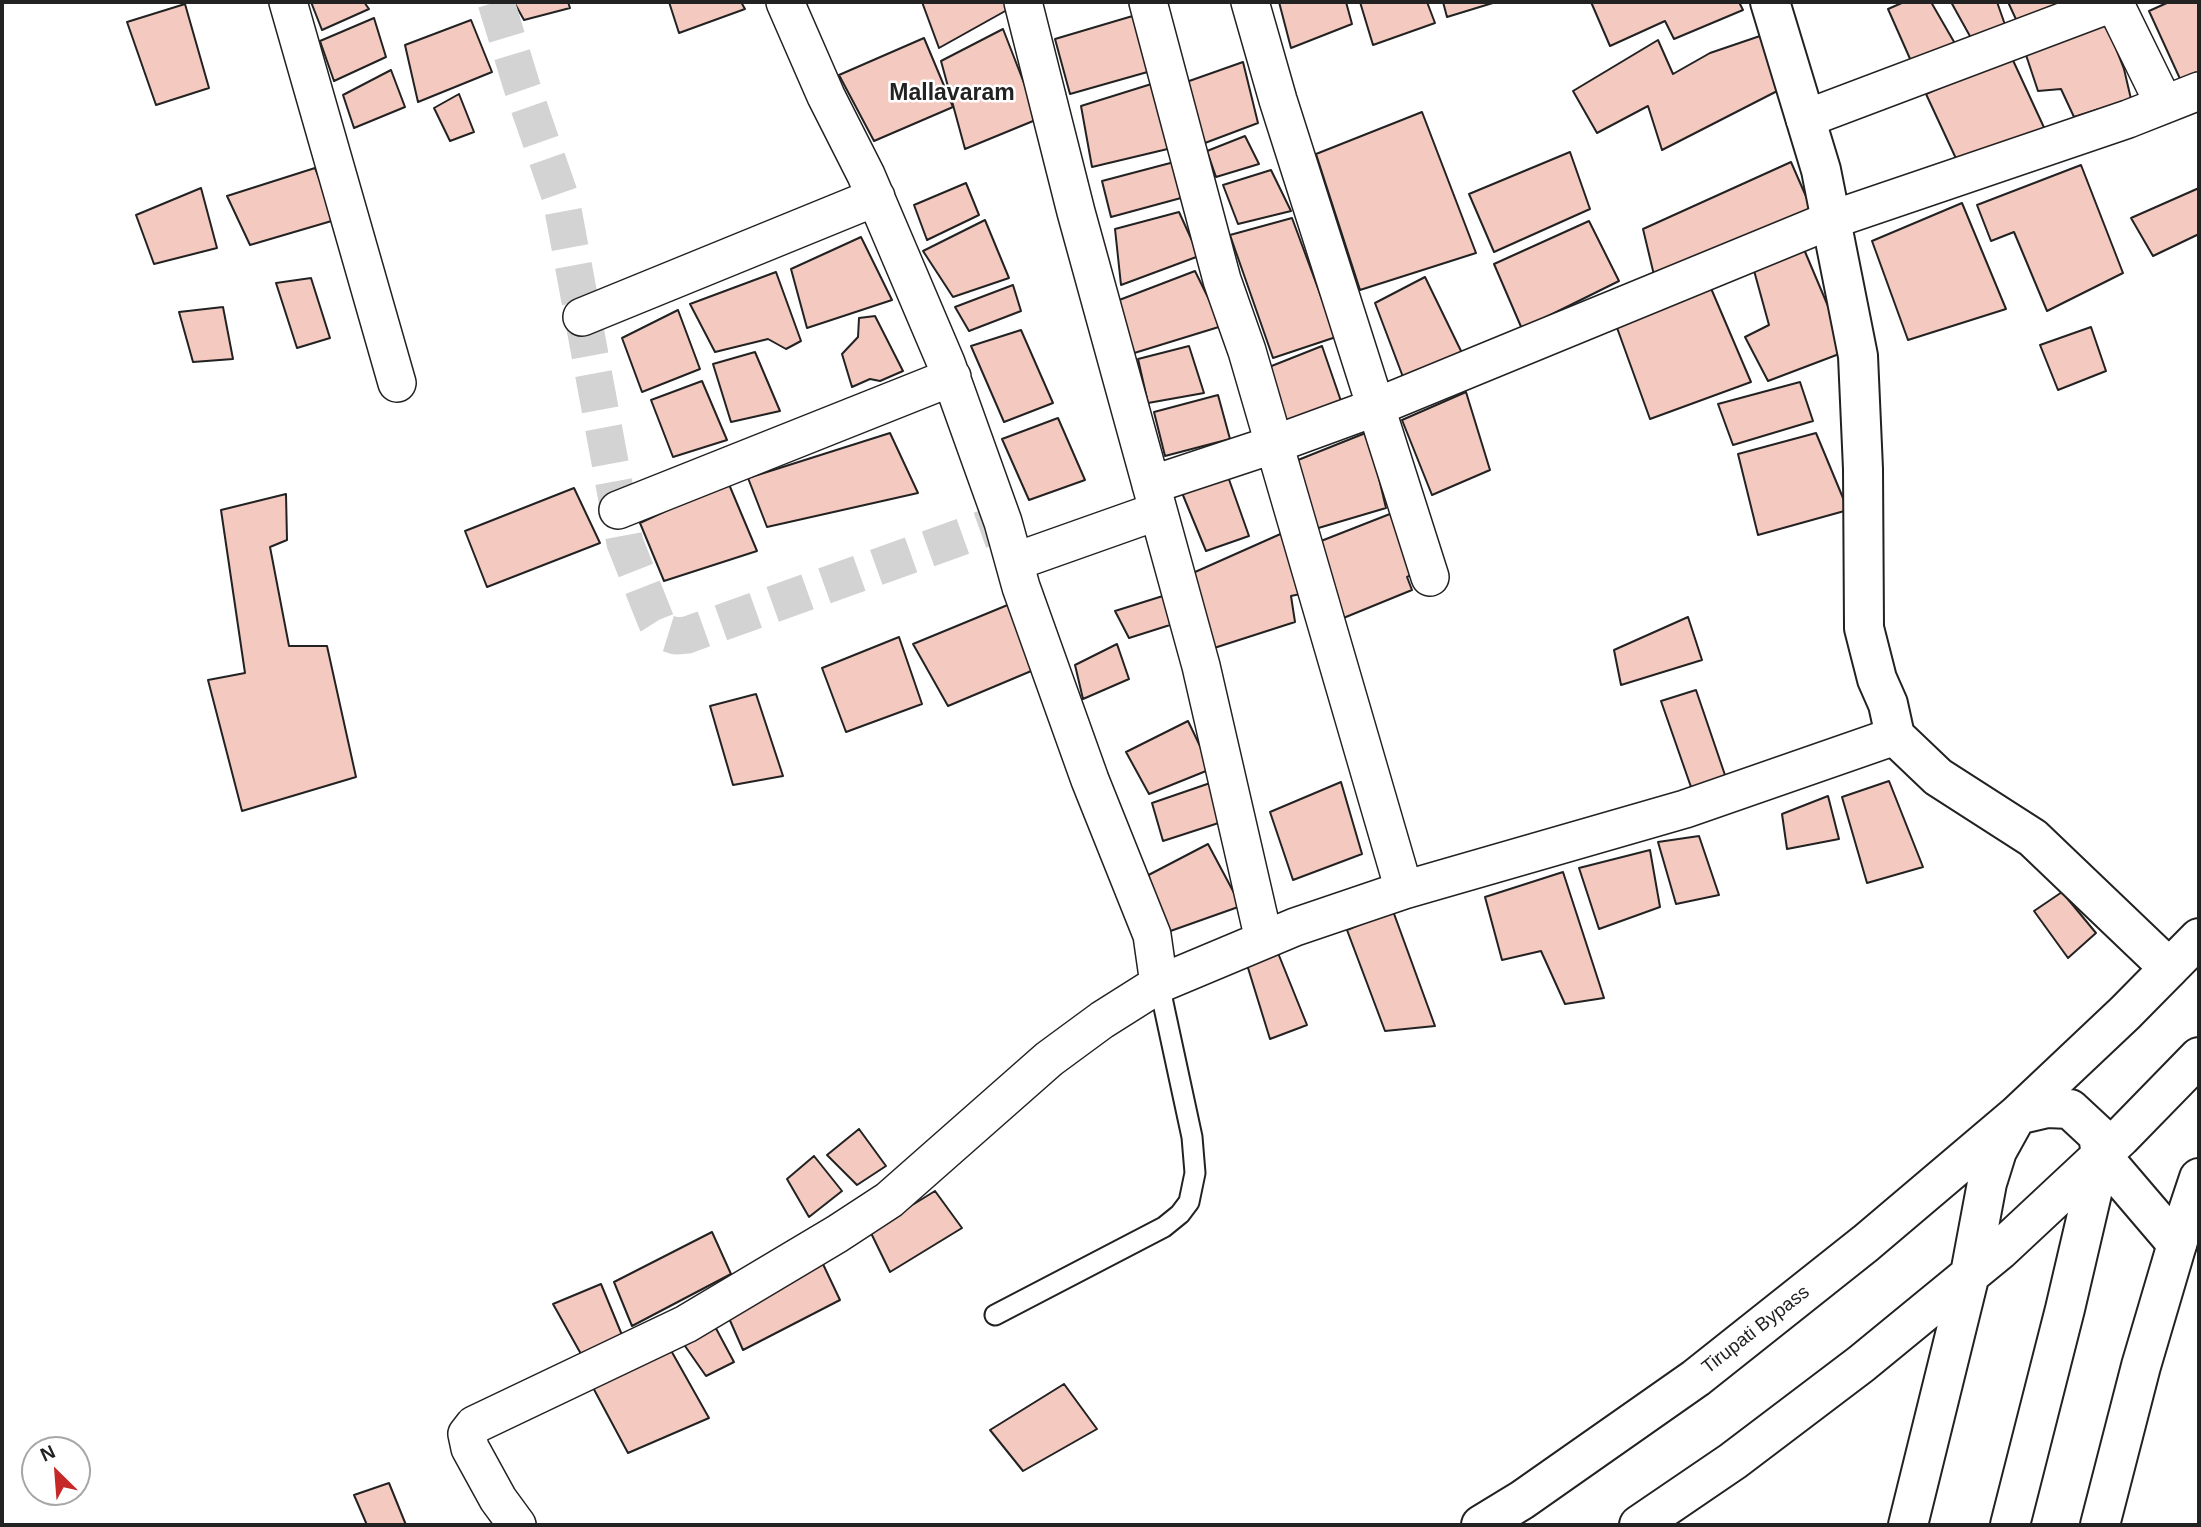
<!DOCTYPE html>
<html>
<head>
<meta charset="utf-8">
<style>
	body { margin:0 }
	#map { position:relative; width:2201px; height:1527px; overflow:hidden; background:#fff; font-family:Arial,sans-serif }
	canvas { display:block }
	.frame { position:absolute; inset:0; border:4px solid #222; pointer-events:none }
	.north { position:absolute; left:21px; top:1436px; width:70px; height:70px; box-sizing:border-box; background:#fff; border:2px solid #a7a7a7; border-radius:50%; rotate:335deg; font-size:19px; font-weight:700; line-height:28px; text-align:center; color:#222 }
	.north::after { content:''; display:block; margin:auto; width:24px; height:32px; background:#c62828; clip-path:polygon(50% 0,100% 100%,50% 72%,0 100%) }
</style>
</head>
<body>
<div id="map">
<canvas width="2201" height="1527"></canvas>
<div class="frame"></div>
<div class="north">N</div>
</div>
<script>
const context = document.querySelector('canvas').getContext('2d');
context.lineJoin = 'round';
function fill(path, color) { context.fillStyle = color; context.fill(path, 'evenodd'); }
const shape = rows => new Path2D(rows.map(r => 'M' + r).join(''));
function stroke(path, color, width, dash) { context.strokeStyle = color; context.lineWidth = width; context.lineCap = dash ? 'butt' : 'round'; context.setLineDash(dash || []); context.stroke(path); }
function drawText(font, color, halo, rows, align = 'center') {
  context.font = font + ' Arial,sans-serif'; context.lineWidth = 5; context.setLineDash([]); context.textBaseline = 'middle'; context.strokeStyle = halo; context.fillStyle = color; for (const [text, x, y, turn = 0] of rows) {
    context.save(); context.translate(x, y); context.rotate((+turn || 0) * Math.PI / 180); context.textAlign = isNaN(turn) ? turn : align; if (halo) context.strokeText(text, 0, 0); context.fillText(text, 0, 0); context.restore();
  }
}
const building = shape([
	[311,2,364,2,369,9,322,30,311,2],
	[514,2,568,2,570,8,524,20,514,2],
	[669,2,741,2,745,9,679,33,669,2],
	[922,2,1015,2,1016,5,939,48,922,2],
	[1279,2,1346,2,1352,24,1291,48,1279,2],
	[1360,2,1427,2,1435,23,1373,45,1360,2],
	[1443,2,1496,2,1447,17,1443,2],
	[1591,2,1739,2,1743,10,1674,39,1665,21,1610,46,1591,2],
	[1904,2,1931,2,1957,47,1915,70,1888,9,1904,2],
	[1951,2,1997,2,2009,36,1976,47,1951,2],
	[2008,2,2056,2,2060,11,2020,28,2008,2],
	[2169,2,2199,2,2199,73,2181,81,2149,11,2169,2],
	[185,4,209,88,156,105,127,22,185,4],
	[1136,15,1151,71,1070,94,1055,39,1136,15],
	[374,18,386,57,334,81,320,41,374,18],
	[471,20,492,72,418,102,405,45,471,20],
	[2106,23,2124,69,2131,99,2074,117,2061,89,2038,91,2026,55,2106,23],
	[1003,29,1038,119,965,149,941,61,1003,29],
	[1760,36,1787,86,1662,150,1648,106,1597,133,1573,91,1658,40,1673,74,1710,53,1760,36],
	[924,38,953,107,874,141,839,75,924,38],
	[2011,56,2047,134,1959,165,1926,94,2011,56],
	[1243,62,1258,123,1197,146,1175,86,1243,62],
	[391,70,405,107,354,128,343,95,391,70],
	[1161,81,1176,147,1092,167,1081,106,1161,81],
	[459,94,474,132,450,141,434,108,459,94],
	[1422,112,1476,253,1360,290,1316,154,1422,112],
	[1245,136,1259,164,1216,177,1207,151,1245,136],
	[1570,152,1590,209,1494,252,1469,194,1570,152],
	[1178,161,1181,198,1111,217,1102,181,1178,161],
	[1791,162,1815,217,1654,275,1643,229,1791,162],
	[2081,165,2123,273,2047,311,2014,232,1991,241,1977,205,2081,165],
	[315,168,335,220,250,245,227,196,315,168],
	[1271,170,1291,211,1238,224,1223,185,1271,170],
	[966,183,979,215,927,240,914,205,966,183],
	[201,188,217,248,154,264,136,215,201,188],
	[2199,188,2199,234,2153,256,2131,218,2199,188],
	[1962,203,2006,309,1908,340,1872,241,1962,203],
	[1179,212,1199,256,1121,285,1115,229,1179,212],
	[1292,218,1336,337,1273,358,1230,235,1292,218],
	[985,220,1009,278,953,297,923,251,985,220],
	[1589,221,1619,281,1522,329,1494,264,1589,221],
	[861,237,892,300,807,328,791,269,861,237],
	[1803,247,1847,351,1768,381,1745,337,1769,325,1753,267,1803,247],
	[1195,271,1222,326,1131,354,1114,302,1195,271],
	[776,272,801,341,786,349,768,339,715,352,690,304,776,272],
	[1425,277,1462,353,1403,377,1375,303,1425,277],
	[311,278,330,338,297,348,276,283,311,278],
	[1013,285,1021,311,969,331,955,307,1013,285],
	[1710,286,1751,382,1650,419,1616,325,1710,286],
	[223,307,233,359,193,362,179,312,223,307],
	[678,310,700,369,642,392,622,338,678,310],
	[875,316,903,371,880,381,870,379,852,387,842,354,858,337,859,318,875,316],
	[2091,327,2106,371,2058,390,2040,345,2091,327],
	[1021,330,1053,403,1004,422,971,346,1021,330],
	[1189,346,1204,393,1148,403,1138,359,1189,346],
	[1322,346,1342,404,1284,428,1264,369,1322,346],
	[755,352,780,411,731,422,713,364,755,352],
	[702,381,727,440,673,457,651,400,702,381],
	[1800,382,1813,421,1733,445,1718,404,1800,382],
	[1466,392,1490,470,1432,495,1402,420,1466,392],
	[1218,395,1230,439,1165,456,1154,412,1218,395],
	[1058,418,1085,480,1029,500,1002,439,1058,418],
	[1368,432,1386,508,1315,529,1288,464,1368,432],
	[890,433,918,493,767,527,748,478,890,433],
	[1816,433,1848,510,1758,535,1738,454,1816,433],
	[1226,471,1249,536,1206,551,1180,488,1226,471],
	[728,482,757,551,664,581,640,523,728,482],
	[574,488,600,543,487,587,465,531,574,488],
	[286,494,287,540,270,547,289,646,327,646,356,777,242,811,208,680,245,673,221,510,286,494],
	[1395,512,1418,572,1407,577,1412,590,1341,619,1321,541,1395,512],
	[1294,528,1310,592,1291,596,1295,622,1211,649,1186,576,1294,528],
	[1166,595,1170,625,1129,638,1115,611,1166,595],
	[1010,604,1036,669,948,706,913,644,1010,604],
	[1688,617,1702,660,1621,685,1614,650,1688,617],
	[899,637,922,704,846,732,822,668,899,637],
	[1117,644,1129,679,1083,699,1075,665,1117,644],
	[1696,690,1726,778,1691,787,1661,701,1696,690],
	[756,694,783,776,733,785,710,706,756,694],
	[1188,721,1211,769,1149,794,1126,752,1188,721],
	[1216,781,1234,818,1163,841,1152,803,1216,781],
	[1889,781,1923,867,1867,883,1842,797,1889,781],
	[1341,782,1362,854,1293,880,1270,812,1341,782],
	[1828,796,1839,839,1787,849,1782,814,1828,796],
	[1699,836,1719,895,1676,904,1658,842,1699,836],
	[1208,844,1241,906,1162,934,1137,881,1208,844],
	[1650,850,1660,907,1599,929,1579,868,1650,850],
	[1563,872,1604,998,1565,1004,1541,951,1502,960,1485,897,1563,872],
	[2062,892,2096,933,2068,958,2034,911,2062,892],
	[1393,911,1435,1026,1385,1031,1347,930,1393,911],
	[1276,948,1307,1025,1270,1039,1244,955,1276,948],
	[859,1129,886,1166,857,1185,827,1155,859,1129],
	[814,1156,842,1191,809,1217,787,1179,814,1156],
	[935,1191,962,1228,890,1272,870,1231,935,1191],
	[712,1232,731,1274,632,1326,614,1282,712,1232],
	[822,1262,840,1300,743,1350,728,1316,822,1262],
	[601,1284,622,1335,581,1354,553,1304,601,1284],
	[712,1321,734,1362,706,1376,678,1336,712,1321],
	[664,1338,709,1418,628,1453,590,1382,664,1338],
	[1064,1384,1097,1429,1023,1471,990,1430,1064,1384],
	[389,1483,406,1525,367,1525,354,1495,389,1483]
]);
const streetTunnel = shape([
	[496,2,522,87,561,199,625,543,656,621,663,632,676,636,687,635,1003,522]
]);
const lane = shape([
	[995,1315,1164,1227,1180,1214,1189,1202,1195,1173,1192,1137,1159,984]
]);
const street = shape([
	[288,2,397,383],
	[785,2,826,96,866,175,946,363,1003,522,1021,587,1090,780,1152,935,1159,984],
	[1023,2,1076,212,1201,666,1264,940],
	[1148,2,1222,280,1247,351,1404,890],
	[1250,2,1278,100,1430,577],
	[2114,2,2164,104],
	[1805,119,2115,2],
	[582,317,876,197],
	[1151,485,1275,444,1376,407,1831,220,2128,119,2199,91],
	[618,510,952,377],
	[1014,562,1158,511],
	[517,1525,498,1499,470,1448,467,1434,474,1425,686,1324,837,1234,889,1200,1049,1059,1102,1020,1159,984,1295,927,1404,890,1685,809,1895,736]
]);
const secondary = shape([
	[1770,2,1821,170,1858,356,1863,469,1864,628,1877,679,1888,704,1895,736,1938,777,2033,838,2169,968],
	[2100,1525,2141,1366,2177,1244]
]);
const highway = shape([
	[2101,1155,2177,1244],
	[2177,1244,2199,1178],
	[1481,1525,1522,1500,1696,1378,1866,1243,2017,1115,2125,1013,2199,938],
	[1639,1525,1733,1461,1861,1364,2000,1250,2121,1137,2199,1057],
	[1908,1525,1970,1274,1987,1183,1997,1151,2017,1115,2047,1108,2070,1109,2098,1135,2101,1155,2065,1309,2010,1525]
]);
const streetNames = [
	["Tirupati Bypass",1756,1330,-38]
];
const quarterNames = [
	["Mallavaram",952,94]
];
fill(building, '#f3c9c0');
stroke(building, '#222', 2);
stroke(streetTunnel, '#d3d3d3', 37, [37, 18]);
stroke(lane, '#222', 23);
stroke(street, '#222', 40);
stroke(secondary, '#222', 42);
stroke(highway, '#222', 42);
stroke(lane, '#fff', 19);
stroke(street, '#fff', 37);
stroke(secondary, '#fff', 38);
stroke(highway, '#fff', 38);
drawText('19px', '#222', '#fff', streetNames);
drawText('bold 23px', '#222', '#fff', quarterNames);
</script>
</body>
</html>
